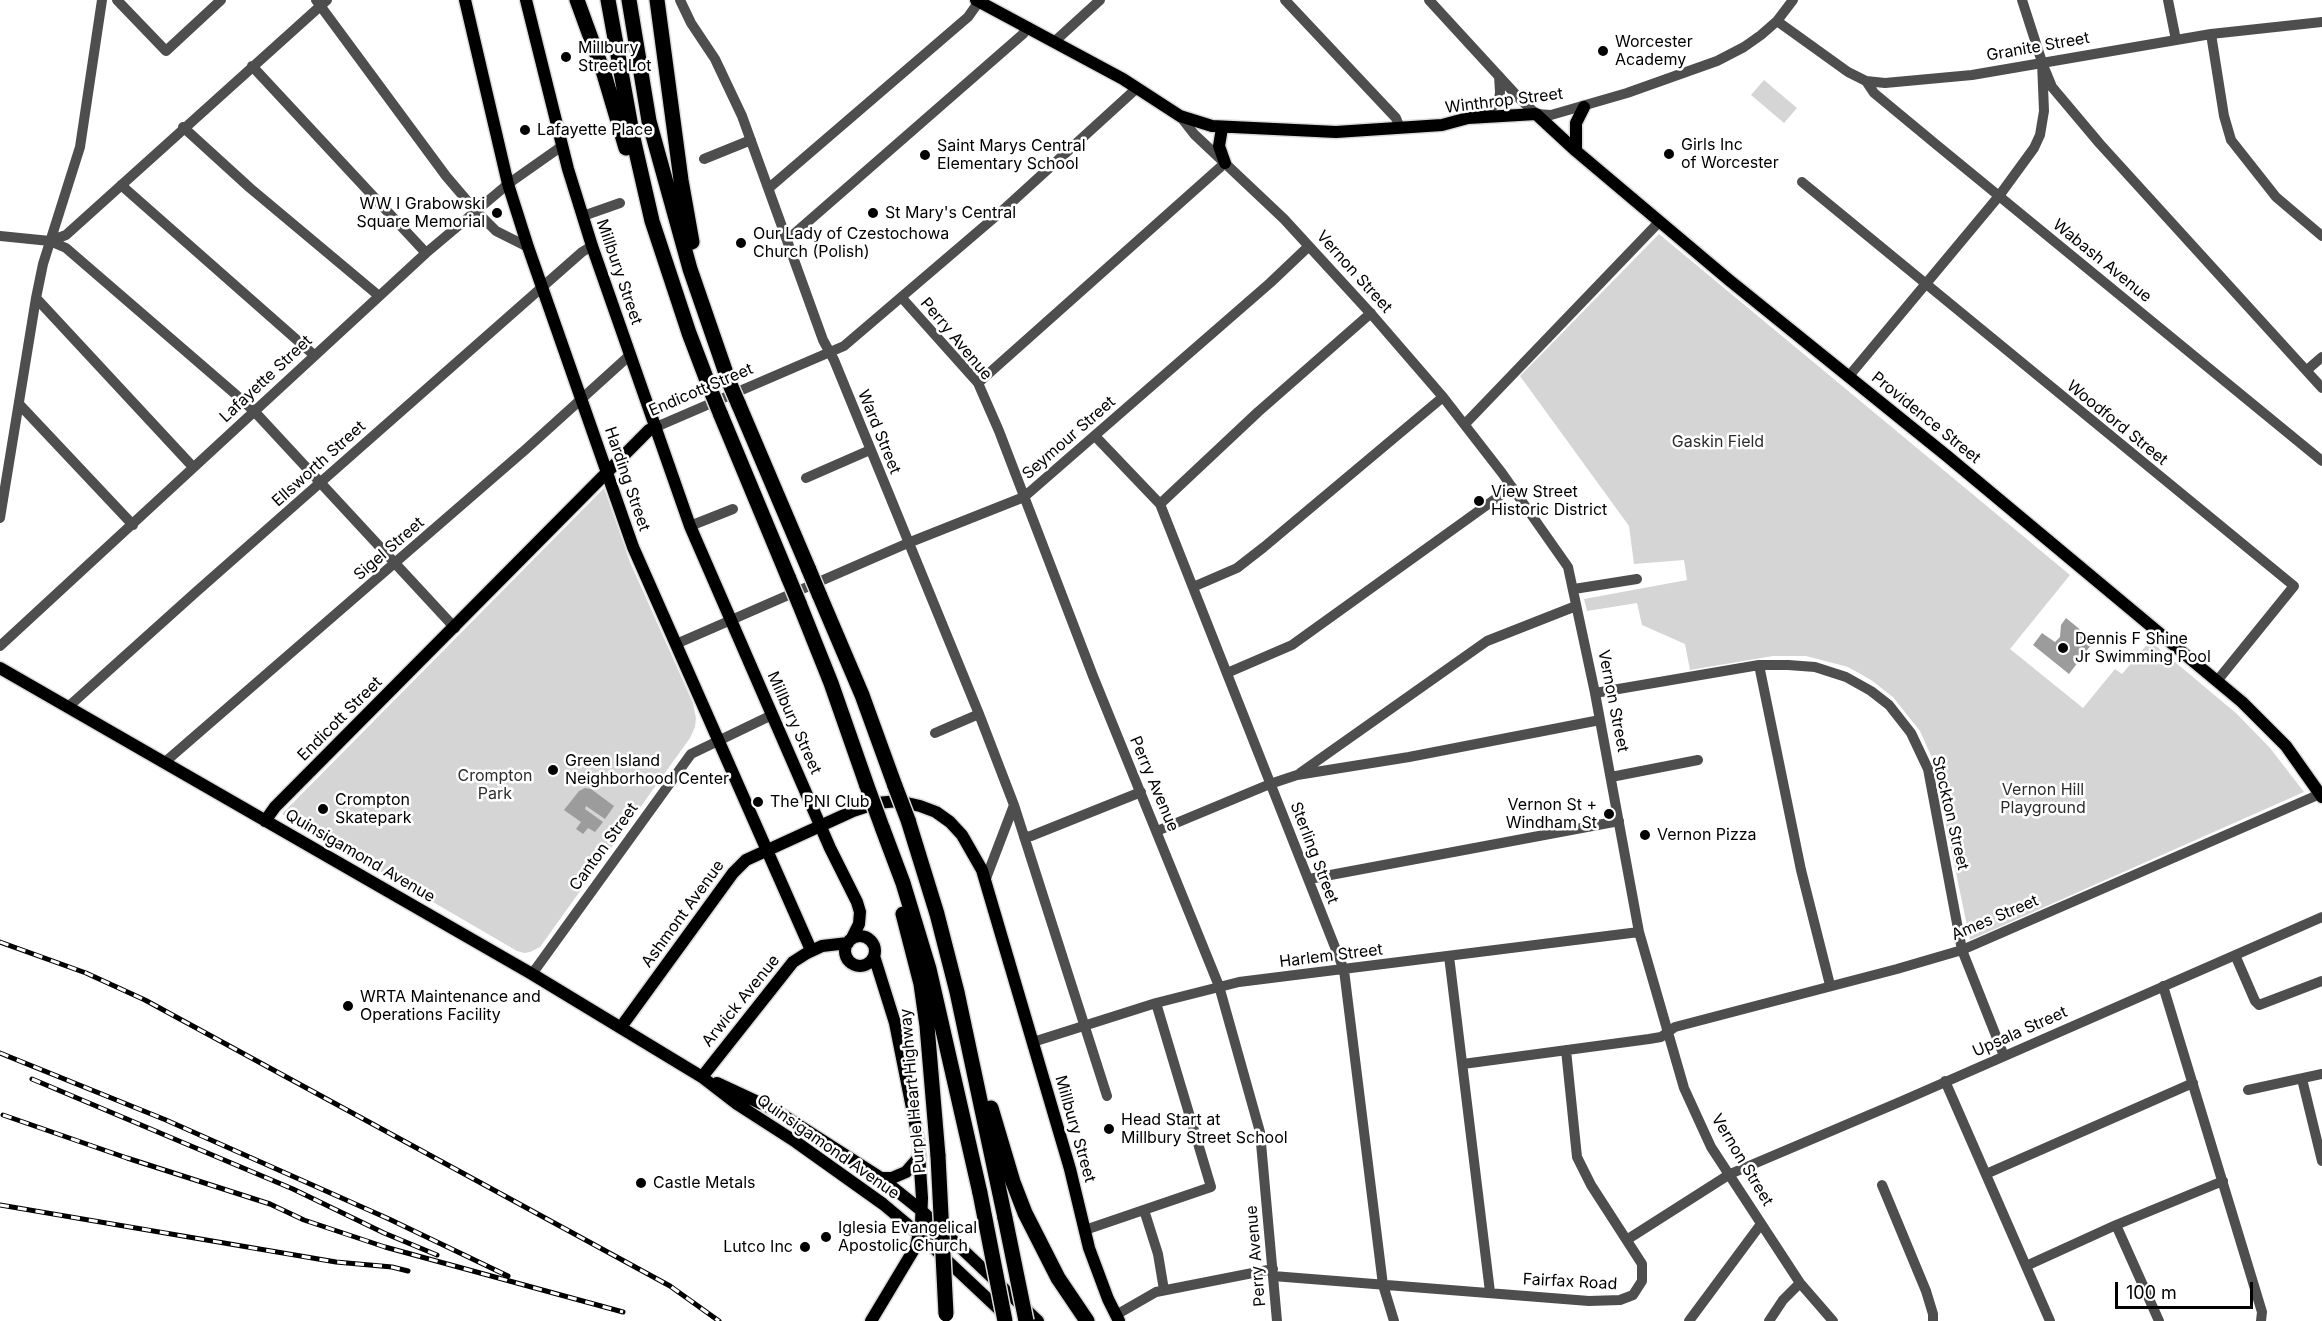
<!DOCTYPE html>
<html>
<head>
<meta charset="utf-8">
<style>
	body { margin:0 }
	#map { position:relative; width:2322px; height:1321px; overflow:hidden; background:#fff; font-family:Inter,sans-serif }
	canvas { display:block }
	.scale { position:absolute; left:2115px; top:1282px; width:138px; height:27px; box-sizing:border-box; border:3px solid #000; border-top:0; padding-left:8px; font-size:18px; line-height:21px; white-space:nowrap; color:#000; -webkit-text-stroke:4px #fff; paint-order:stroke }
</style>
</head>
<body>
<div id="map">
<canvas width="2322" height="1321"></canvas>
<div class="scale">100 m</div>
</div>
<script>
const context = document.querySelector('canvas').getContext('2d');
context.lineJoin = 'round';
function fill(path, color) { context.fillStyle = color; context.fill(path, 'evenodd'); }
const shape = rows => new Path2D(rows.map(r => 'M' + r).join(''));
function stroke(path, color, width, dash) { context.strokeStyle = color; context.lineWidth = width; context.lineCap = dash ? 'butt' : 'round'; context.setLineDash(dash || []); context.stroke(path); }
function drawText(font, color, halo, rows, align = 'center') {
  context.font = font + ' Inter,sans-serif'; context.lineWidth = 5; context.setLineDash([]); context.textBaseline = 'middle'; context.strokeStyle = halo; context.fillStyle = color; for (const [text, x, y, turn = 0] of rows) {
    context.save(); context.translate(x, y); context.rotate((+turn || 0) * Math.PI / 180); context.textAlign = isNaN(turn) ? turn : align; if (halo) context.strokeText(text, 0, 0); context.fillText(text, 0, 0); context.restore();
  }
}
const green = shape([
	[1764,80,1797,108,1784,123,1751,95],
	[1659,234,2070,575,2010,649,2083,708,2115,669,2122,674,2150,641,2237,714,2270,748,2304,792,1970,940,1932,758,1920,731,1893,697,1871,680,1848,667,1806,656,1773,656,1690,670,1685,644,1642,625,1637,603,1587,611,1584,599,1687,580,1684,560,1634,564,1629,526,1520,376],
	[604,488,630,562,693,703,696,718,695,727,690,738,540,947,530,952,524,953,517,951,282,814]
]);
const water = shape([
	[2066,618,2088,636,2091,645,2069,674,2033,645,2042,633,2055,642,2060,637,2061,625],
	[585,788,591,789,614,806,605,819,586,806,585,809,603,822,595,832,588,828,583,834,576,829,581,822,564,810,579,791]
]);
const minor = shape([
	[117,0,166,51,221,0],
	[316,0,446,176,475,210,496,231,528,247],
	[680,0,691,23,715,59,742,116,823,340,834,360,979,714,1014,805,1107,1096],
	[1285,0,1396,118,1400,128],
	[1429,0,1518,97,1536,114,1551,115,1627,93,1717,61,1744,47,1761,35,1777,21,1793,0],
	[2168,0,2176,40],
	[1777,21,1848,72,1866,81,1885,83,1972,75,2211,34,2322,22],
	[2211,34,2224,116,2231,140,2276,197,2322,236],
	[1054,42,1100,0],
	[252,66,426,253],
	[2045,70,2052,87,2100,144,2322,388],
	[1866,81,1874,93,1938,146,2322,461],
	[1180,116,1194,134,1284,219,1373,316,1443,397,1502,473,1568,567,1595,693,1639,932,1684,1088,1711,1147,1800,1283,1833,1321],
	[1475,116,1490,109,1499,100,1500,92,1499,76],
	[183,127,250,188,379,296],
	[704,159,751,140],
	[1802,182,2294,586,2217,681],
	[121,185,314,355],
	[769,188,968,17,980,0],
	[583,216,620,203],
	[0,236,50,241,66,248,234,393,254,411,455,628],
	[787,240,1023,34,1028,27],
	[50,241,66,235,327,0],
	[36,298,193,467],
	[902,298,978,383,999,431,1093,676,1219,986,1260,1132,1277,1321],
	[2307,370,2322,357],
	[1849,376,1999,196,2034,148,2040,135,2044,111,2042,62,2022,0],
	[978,383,1225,163],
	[19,404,133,525],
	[1465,424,1660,221],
	[656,427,844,346,1002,211,1137,88],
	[1095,436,1160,504,1344,970,1383,1285,1394,1321],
	[806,478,870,450],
	[1160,504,1258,412,1371,313],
	[0,518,36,298,43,264,80,147,102,0],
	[690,526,733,509],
	[1193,587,1237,568,1264,547,1443,397],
	[1574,589,1637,579],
	[676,644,908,543,1024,497,1270,283,1309,246],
	[0,646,426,253,508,184,562,146],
	[1759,665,1801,870,1830,985],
	[1227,673,1292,645,1512,487],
	[1595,693,1759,665,1788,665,1815,667,1846,677,1871,691,1889,705,1911,733,1928,769,1962,950,2004,1056],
	[68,707,196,592,582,252,592,246],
	[935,733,979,714],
	[165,762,525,450,630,355],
	[1300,773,1487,641,1576,606],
	[1611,777,1698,760],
	[1157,831,1270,784,1297,775,1409,757,1600,720],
	[1024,837,1031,836,1141,792],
	[1309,879,1619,821],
	[985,881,1014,805],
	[2235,955,2255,1001,2259,1005,2322,981],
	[1449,956,1490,1292],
	[532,974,691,754,772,715],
	[2163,986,2262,1312,2261,1321],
	[1033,1042,1156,1003,1239,982,1639,932],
	[1463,1064,1649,1039,1661,1037,1675,1027,1897,969,1962,950,2320,794],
	[2302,1079,2322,1161],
	[1945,1081,2050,1321],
	[2248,1090,2322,1074],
	[1986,1174,2193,1083],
	[1882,1185,1926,1291,1933,1314,1933,1321],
	[1144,1210,1158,1254,1164,1290],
	[2116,1225,2159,1321],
	[1085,1230,1211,1187,1156,1003],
	[1628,1239,1730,1174,1902,1101,2322,917],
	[2026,1266,2116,1225,2223,1181],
	[1273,1276,1589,1301,1620,1300,1633,1295,1642,1281,1642,1264,1591,1185,1577,1157,1566,1050],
	[1116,1315,1156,1292,1273,1269],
	[1689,1321,1761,1224],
	[1769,1321,1783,1300,1800,1283]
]);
const major = shape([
	[465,0,508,184,528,247,633,547,811,950],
	[526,0,568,169,592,246,690,526,830,848,857,902,860,912,859,924,852,938],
	[976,0,1123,79,1180,116,1212,126,1336,132,1442,125,1468,118,1536,114,1576,151,1729,280,1947,456,2242,702,2286,746,2322,797],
	[1222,128,1219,146,1225,163],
	[1576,151,1576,123,1584,107],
	[0,668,532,974,702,1077,737,1104,796,1142,883,1204,920,1235,1005,1315],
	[265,821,275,807,649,430,656,427],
	'845 951a15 15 0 1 1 30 0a15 15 0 1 1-30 0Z',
	[621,1027,733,873,746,860,853,811,877,803,898,801,920,806,936,812,950,822,962,835,982,870,1070,1169,1089,1248,1108,1299,1119,1321],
	[702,1077,793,962,807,953,822,946,848,943],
	[717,1083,775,1110,881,1178,922,1211,1038,1321],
	[881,1178,892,1178,906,1172,920,1156],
	[871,1321,916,1246,921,1223,922,1198,918,1138,895,1023,874,956]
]);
const highway = shape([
	[577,0,604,74,626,148],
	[608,0,633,138,652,221,689,333,711,391],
	[629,0,649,121,690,269,729,382],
	[657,0,681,180,692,242],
	[738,403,809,570],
	[720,413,789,579],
	[819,594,862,695,895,786],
	[799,603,831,683,867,786],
	[908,820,937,914,957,992,1005,1218],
	[882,827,903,883,929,969,980,1193],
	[903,914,921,984,927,1026,938,1156],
	[991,1108,1013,1182,1025,1213,1058,1278,1087,1321]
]);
const rail = shape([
	[0,942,86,973,145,1000,670,1286,719,1321],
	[0,1053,166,1120,389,1219,508,1276],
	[32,1079,293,1189,384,1233,437,1255],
	[3,1115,127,1158,270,1204,304,1220,385,1247,623,1312],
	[0,1205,336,1262,392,1267,408,1271]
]);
const highwayBridge = shape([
	[729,382,738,403],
	[711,391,720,413],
	[809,570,819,594],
	[789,579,799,603],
	[867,786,882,827],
	[895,786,908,820],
	[938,1156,946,1314],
	[980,1193,1005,1321],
	[1005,1218,1026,1321]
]);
const markers = [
	[1603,51,6,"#000"],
	[566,57,6,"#000"],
	[525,130,6,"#000"],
	[1669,154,6,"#000"],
	[925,155,6,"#000"],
	[497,213,6,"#000"],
	[873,213,6,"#000"],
	[741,243,6,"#000"],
	[1479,501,6,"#000"],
	[2063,648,6,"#000"],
	[553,770,6,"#000"],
	[758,802,6,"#000"],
	[323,809,6,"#000"],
	[1609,814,6,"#000"],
	[1645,835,6,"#000"],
	[348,1006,6,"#000"],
	[1109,1129,6,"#000"],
	[641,1183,6,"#000"],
	[826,1237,6,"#000"],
	[805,1247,6,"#000"]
];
const poiNames = [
	["Worcester",1615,42],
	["Academy",1615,60],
	["Millbury",578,48],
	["Street Lot",578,66],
	["Lafayette Place",537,130],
	["Girls Inc",1681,145],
	["of Worcester",1681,163],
	["Saint Marys Central",937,146],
	["Elementary School",937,164],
	["WW I Grabowski",485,204,"right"],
	["Square Memorial",485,222,"right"],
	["St Mary's Central",885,213],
	["Our Lady of Czestochowa",753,234],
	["Church (Polish)",753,252],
	["View Street",1491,492],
	["Historic District",1491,510],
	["Dennis F Shine",2075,639],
	["Jr Swimming Pool",2075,657],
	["Green Island",565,761],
	["Neighborhood Center",565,779],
	["Crompton",335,800],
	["Skatepark",335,818],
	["The PNI Club",770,802],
	["Vernon St +",1597,805,"right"],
	["Windham St",1597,823,"right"],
	["Vernon Pizza",1657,835],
	["WRTA Maintenance and",360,997],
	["Operations Facility",360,1015],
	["Head Start at",1121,1120],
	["Millbury Street School",1121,1138],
	["Castle Metals",653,1183],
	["Iglesia Evangelical",838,1228],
	["Apostolic Church",838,1246],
	["Lutco Inc",793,1247,"right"]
];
const streetNames = [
	["Granite Street",2038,47,-10],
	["Winthrop Street",1504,101,-7],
	["Wabash Avenue",2102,261,39],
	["Millbury Street",619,272,71],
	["Vernon Street",1354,272,48],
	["Perry Avenue",956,339,50],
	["Lafayette Street",266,379,-43],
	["Endicott Street",701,390,-23],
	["Providence Street",1926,418,39],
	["Woodford Street",2117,423,39],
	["Ward Street",879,432,68],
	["Seymour Street",1069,438,-41],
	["Ellsworth Street",319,464,-42],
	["Harding Street",627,479,71],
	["Sigel Street",389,549,-41],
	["Vernon Street",1613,701,79],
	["Endicott Street",340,719,-45],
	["Millbury Street",794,723,66],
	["Perry Avenue",1154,784,67],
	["Stockton Street",1950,813,77],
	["Canton Street",604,847,-54],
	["Sterling Street",1314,853,69],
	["Quinsigamond Avenue",360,856,30],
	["Ashmont Avenue",683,914,-54],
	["Ames Street",1995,918,-23],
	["Harlem Street",1331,956,-7],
	["Arwick Avenue",741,1001,-51],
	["Upsala Street",2020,1032,-24],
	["Purple Heart Highway",913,1091,-95],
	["Millbury Street",1075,1129,74],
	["Quinsigamond Avenue",828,1147,35],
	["Vernon Street",1742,1160,59],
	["Perry Avenue",1256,1256,-95],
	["Fairfax Road",1570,1282,3]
];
const parkNames = [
	["Gaskin Field",1718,442],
	["Crompton",495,776],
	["Park",495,794],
	["Vernon Hill",2043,790],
	["Playground",2043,808]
];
fill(green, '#d5d5d5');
fill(water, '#9c9c9c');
stroke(major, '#dbdbdb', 15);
stroke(highway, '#dbdbdb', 18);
stroke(minor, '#4e4e4e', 10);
stroke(major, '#000', 12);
stroke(highway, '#000', 15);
stroke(rail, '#000', 5);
stroke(rail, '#fff', 3, [9]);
stroke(highwayBridge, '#dbdbdb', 18, []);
stroke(highwayBridge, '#000', 15);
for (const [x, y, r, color] of markers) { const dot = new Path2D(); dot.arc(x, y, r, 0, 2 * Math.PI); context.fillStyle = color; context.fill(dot); stroke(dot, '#fff', 2); }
drawText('16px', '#000', '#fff', poiNames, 'left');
drawText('16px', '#000', '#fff', streetNames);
drawText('16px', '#2c2c2c', '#fff', parkNames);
</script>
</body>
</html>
